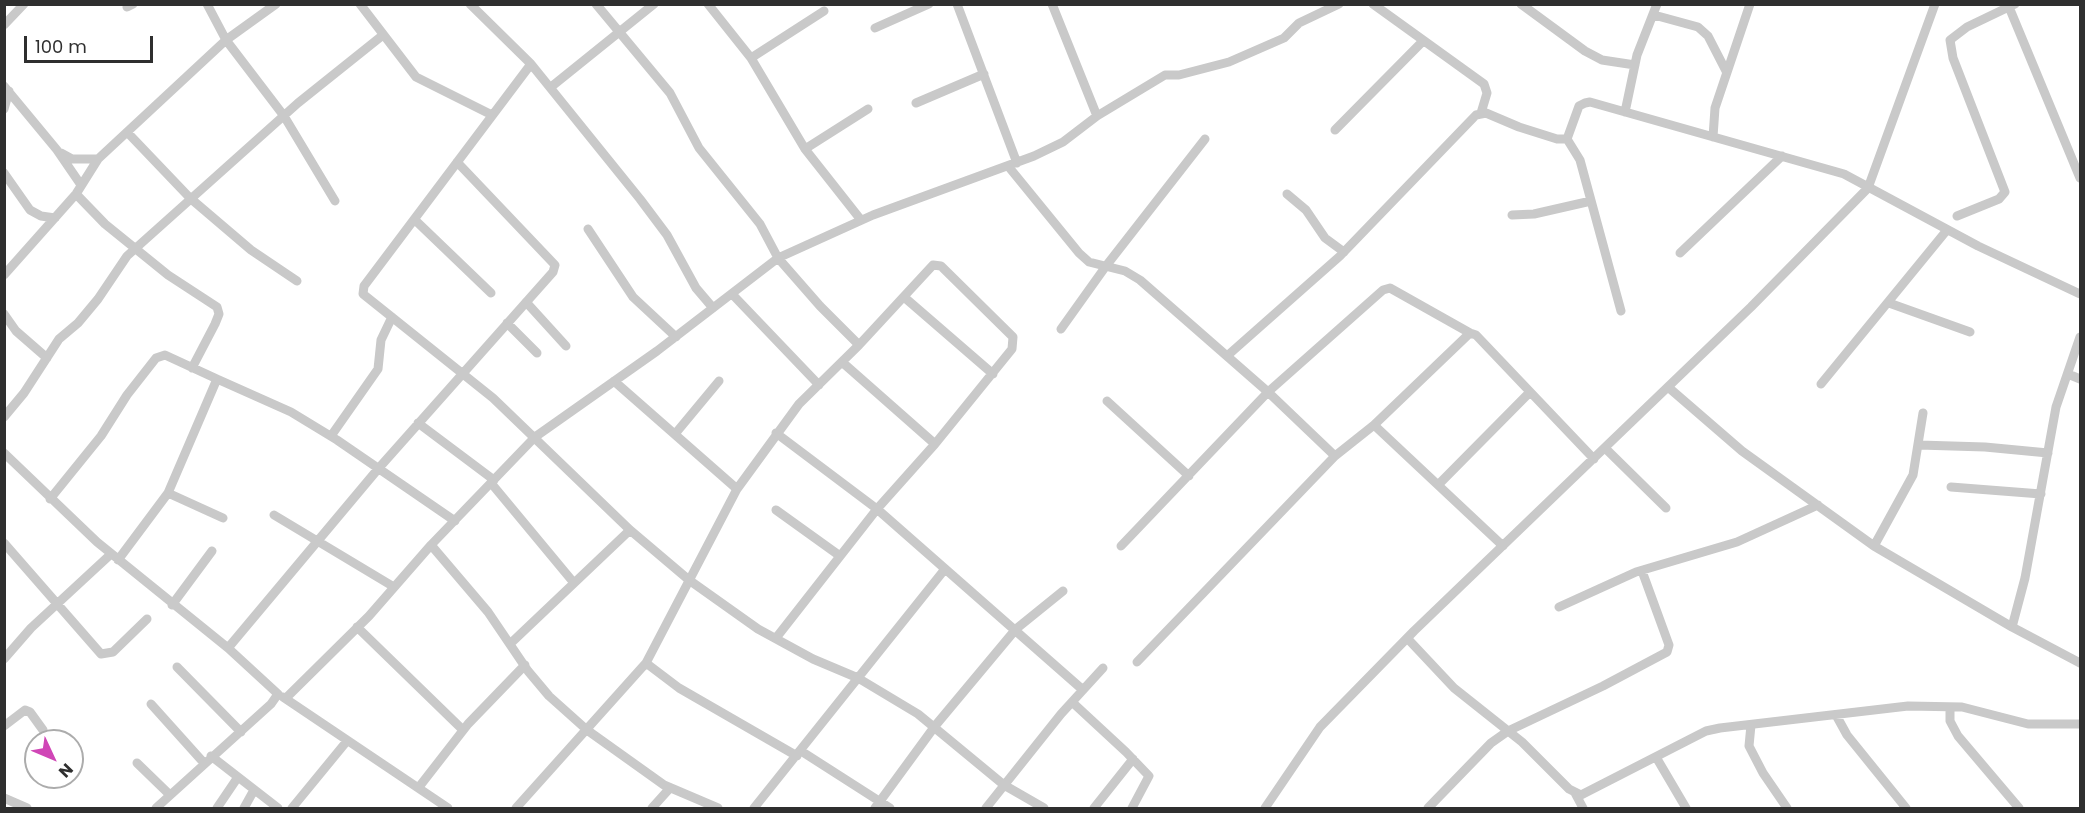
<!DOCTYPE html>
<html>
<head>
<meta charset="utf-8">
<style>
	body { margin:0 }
	#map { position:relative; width:2085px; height:813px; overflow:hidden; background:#fff; font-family:Poppins,sans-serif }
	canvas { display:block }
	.frame { position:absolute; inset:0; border:6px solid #2f2f2f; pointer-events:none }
	.north { position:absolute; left:24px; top:729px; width:60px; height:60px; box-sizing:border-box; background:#fff; border:2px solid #acacac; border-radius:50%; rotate:134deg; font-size:16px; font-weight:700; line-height:24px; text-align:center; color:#2f2f2f }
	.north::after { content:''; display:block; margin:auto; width:21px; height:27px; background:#d046b6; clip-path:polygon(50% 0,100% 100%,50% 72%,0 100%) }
	.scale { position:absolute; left:24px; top:36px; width:129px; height:27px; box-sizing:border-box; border:3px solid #2f2f2f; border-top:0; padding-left:8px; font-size:18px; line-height:21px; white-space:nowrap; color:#2f2f2f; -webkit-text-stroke:4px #fff; paint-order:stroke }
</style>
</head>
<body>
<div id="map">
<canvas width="2085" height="813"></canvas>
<div class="frame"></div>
<div class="north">N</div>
<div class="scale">100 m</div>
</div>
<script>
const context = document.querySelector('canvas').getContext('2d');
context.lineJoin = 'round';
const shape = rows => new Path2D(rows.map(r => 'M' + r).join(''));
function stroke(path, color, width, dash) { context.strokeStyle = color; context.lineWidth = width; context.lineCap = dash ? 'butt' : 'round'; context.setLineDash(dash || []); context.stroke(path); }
const minor = shape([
	[207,4,226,40,284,116,335,201],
	[360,4,416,77,492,115],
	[470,4,531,64,640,199,667,235,696,288,713,308],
	[596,4,670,93,699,148,760,224,778,258,820,306,859,345],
	[708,4,751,58,805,149,861,220],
	[957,4,1017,163],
	[1052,4,1097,116],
	[1373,4,1484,84,1487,93,1481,113],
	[1521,4,1585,51,1602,60,1635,65],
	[127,7,133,4],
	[2009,7,2080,178],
	[1654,15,1698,27,1708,36,1726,71],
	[4,25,24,4],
	[875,28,929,4],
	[751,58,824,11],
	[531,64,364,286,363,294,493,398,630,530,689,580,758,629,813,659,858,678,918,714,1004,785,1044,808],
	[4,86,57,150,81,185],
	[551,87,654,4],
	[916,103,984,74],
	[4,109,9,91],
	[1625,112,1637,55,1657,4],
	[1335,130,1423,41],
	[127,132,190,198,251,250,297,281],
	[1713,137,1715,108,1750,4],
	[805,149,868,109],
	[61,153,72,159,98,159],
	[1008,166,1079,253,1089,262,1125,271,1140,280,1268,392,1335,456],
	[4,173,30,210,41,216,55,218],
	[76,194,105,224,168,275,217,307,219,314,215,324,192,368],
	[1287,194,1306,210,1325,238,1344,252],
	[1512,215,1534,214,1591,201],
	[1957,216,1999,199,2005,192,1953,58,1950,40,1967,27,2015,4],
	[415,220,491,293],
	[588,229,633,297,676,337],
	[1680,253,1782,156],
	[4,275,76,194,98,159,226,40,276,4],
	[732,294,819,385],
	[904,297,993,374],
	[526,302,566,346],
	[1889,303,1970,332],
	[1621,311,1580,160,1567,139,1579,106,1585,103,1590,102,1844,174,1978,246,2080,294],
	[4,314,16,331,47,358],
	[507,323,537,353],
	[1061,329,1106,266,1205,139],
	[1227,356,1340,256,1476,115,1486,113,1519,127,1557,139,1567,139],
	[842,362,935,444],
	[2068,374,2080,379],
	[217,379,291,412,337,440,455,521],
	[614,381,737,489],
	[1821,384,1947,230],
	[1668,387,1742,451,1874,546,2012,627,2080,663],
	[1107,401,1189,476],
	[4,417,24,393,59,339,78,323,98,299,127,256,298,103,383,35],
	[418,423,494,480],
	[1374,425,1470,333,1476,335,1594,459],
	[776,433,877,509,1083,690],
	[675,434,719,381],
	[331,436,378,369,381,340,392,317],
	[1919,445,1985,447,2048,453],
	[1605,448,1666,508],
	[4,453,97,542,228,648,278,694,271,704,156,808],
	[491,483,574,583],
	[1439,484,1530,392],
	[1951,487,2041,494],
	[168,493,223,518],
	[50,499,101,436,127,395,156,358,165,355,217,379,168,493,118,560],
	[776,510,840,556],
	[274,515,394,587],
	[4,543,101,654,113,652,147,619],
	[431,545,488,612,528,671,549,696,587,730,664,785,718,808],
	[1121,546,1268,392,1383,290,1390,288,1470,333],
	[1874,546,1913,475,1923,413],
	[172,605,212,551],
	[1559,607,1636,572,1737,542,1818,505],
	[357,627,463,730],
	[2012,627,2025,578,2056,407,2080,337],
	[1407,638,1454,688,1522,742,1569,789,1581,795,1706,731,1720,728,1908,706,1962,707,2028,724,2080,724],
	[511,643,630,530],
	[228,648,378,469,553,272,555,265,457,162],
	[4,659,31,628,111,554],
	[1137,662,1335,456,1374,425,1503,546],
	[646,663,679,688,797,756],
	[177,667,241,732],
	[283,697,448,808],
	[286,698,369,616,431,545,535,437,657,351,778,258,873,215,1034,156,1063,142,1097,116,1165,75,1179,75,1229,62,1284,38,1299,23,1339,4],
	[1072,702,1126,752,1149,776,1132,808],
	[151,704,204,763],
	[1950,707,1950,721,1958,736,2019,808],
	[1836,715,1847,735,1906,808],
	[1751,725,1749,746,1763,773,1787,808],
	[4,726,25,710,30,712,43,730],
	[801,751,890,808],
	[211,756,278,808],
	[1656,757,1686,808],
	[137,763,170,795],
	[419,787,468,724,525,665],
	[1575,793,1583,808],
	[4,798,27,808],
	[217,808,238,777],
	[244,808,254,790],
	[292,808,347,741],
	[516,808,646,663,737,489,799,404,859,345,933,265,941,266,1013,337,1012,349,935,444,877,509,776,638],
	[652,808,670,788],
	[754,808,945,569],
	[875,808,935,726,1016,629,1063,591],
	[986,808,1061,714,1103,668],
	[1094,808,1133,759],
	[1265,808,1320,727,1414,631,1751,307,1868,188,1935,4],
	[1428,808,1491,743,1508,731,1603,686,1667,652,1669,645,1642,571]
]);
stroke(minor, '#c9c9c9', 9);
</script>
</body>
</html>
